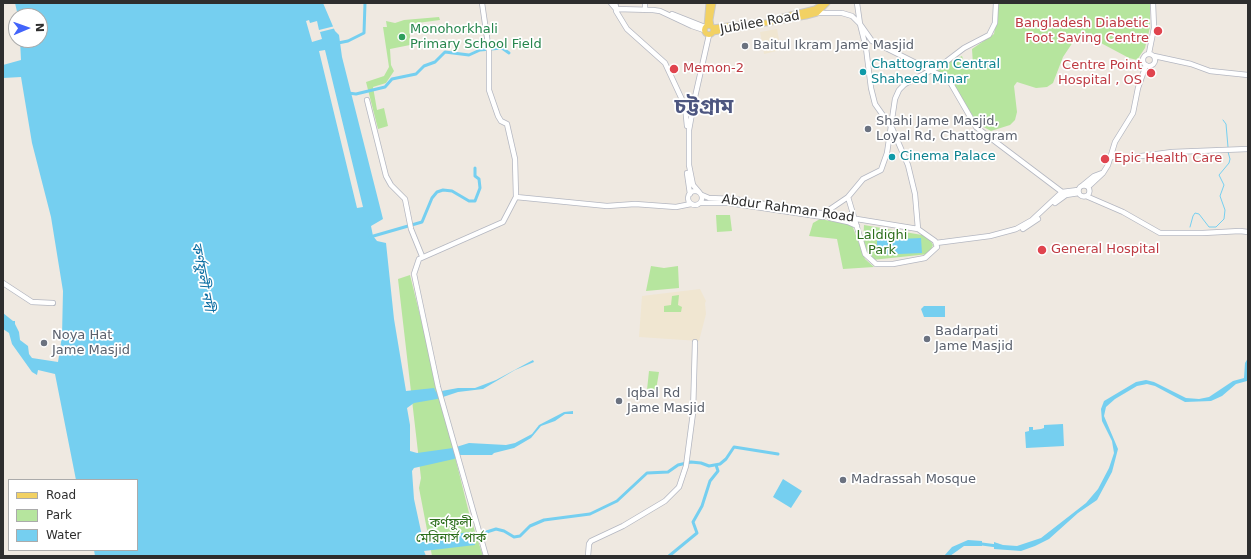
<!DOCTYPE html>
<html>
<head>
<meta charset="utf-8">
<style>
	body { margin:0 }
	#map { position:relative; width:1251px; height:559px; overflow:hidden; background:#efe9e1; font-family:"DejaVu Sans",sans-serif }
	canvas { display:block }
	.frame { position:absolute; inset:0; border:4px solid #2e2e2e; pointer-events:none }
	.legend { position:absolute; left:8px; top:479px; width:130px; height:72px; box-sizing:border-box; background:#fff; border:1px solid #ababab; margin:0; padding:5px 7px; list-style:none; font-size:12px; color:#2e2e2e }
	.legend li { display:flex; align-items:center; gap:8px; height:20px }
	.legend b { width:20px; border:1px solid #ababab }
	.north { position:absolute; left:8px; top:8px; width:40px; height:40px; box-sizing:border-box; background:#fff; border:1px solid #ababab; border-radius:50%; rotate:88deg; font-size:11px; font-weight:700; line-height:16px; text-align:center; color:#2e2e2e }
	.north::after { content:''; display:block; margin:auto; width:14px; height:18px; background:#4264fb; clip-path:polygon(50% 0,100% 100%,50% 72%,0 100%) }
</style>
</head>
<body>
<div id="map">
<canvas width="1251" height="559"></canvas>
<div class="frame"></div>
<ul class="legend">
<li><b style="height:5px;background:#f2d163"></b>Road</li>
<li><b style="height:11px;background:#b6e59e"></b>Park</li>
<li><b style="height:11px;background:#75cff0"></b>Water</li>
</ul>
<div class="north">N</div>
</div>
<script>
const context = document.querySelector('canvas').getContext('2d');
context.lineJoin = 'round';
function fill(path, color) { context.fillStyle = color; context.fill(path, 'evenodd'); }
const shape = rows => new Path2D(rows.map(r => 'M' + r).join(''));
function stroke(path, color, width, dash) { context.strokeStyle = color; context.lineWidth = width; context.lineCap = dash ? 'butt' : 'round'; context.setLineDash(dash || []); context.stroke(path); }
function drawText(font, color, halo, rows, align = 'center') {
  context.font = font + ' "DejaVu Sans","Noto Sans Bengali",sans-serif'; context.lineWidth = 3.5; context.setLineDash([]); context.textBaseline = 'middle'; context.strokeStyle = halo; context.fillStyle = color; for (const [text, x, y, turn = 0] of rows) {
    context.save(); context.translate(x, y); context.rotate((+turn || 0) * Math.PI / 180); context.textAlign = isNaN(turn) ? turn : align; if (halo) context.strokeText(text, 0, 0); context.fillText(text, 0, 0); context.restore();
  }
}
const education = shape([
	[777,29,781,50,764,54,760,32],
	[700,289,706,301,705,303,706,314,699,341,639,337,642,296]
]);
const green = shape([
	[999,3,1150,3,1150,27,1145,48,1137,60,1129,58,1099,42,1088,39,1073,42,1063,57,1053,83,1047,87,1036,88,1017,82,1014,86,1017,112,1015,120,1010,125,991,131,978,124,948,78,934,69,962,56,965,66,973,65,972,49,994,34],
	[439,17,440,20,410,24,410,45,390,49,391,65,394,71,386,83,373,87,377,110,384,108,388,126,378,129,366,82,384,76,389,67,383,27,387,27,386,21,395,23,404,20],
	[716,215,730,215,732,231,717,232],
	[820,219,852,225,865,259,874,267,843,269,837,239,809,236,813,223],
	[864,225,928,236,933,245,929,254,872,260,863,244],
	[651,266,664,268,678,266,679,288,646,291],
	[410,275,469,513,483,556,432,556,419,488,421,478,398,279],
	[679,295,678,305,682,307,681,312,664,312,664,306,671,305,672,296],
	[649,371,659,372,656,390,647,390]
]);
const water = shape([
	[15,3,323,3,335,31,339,35,342,57,383,219,371,226,373,236,377,241,386,243,394,319,406,391,434,388,436,392,458,388,475,388,496,380,533,360,534,362,515,370,483,389,458,392,437,399,414,403,407,408,410,425,410,451,417,453,453,448,469,443,506,445,515,443,532,434,539,425,564,412,573,411,573,414,565,414,555,421,541,426,531,438,514,448,494,453,492,455,459,455,454,459,414,468,412,471,414,499,422,536,436,537,469,532,473,534,475,545,424,551,426,556,95,556,94,550,137,550,137,480,76,480,55,374,38,370,37,375,32,372,12,344,9,333,3,329,3,313,13,321,15,321,15,324,19,332,20,340,28,346,29,354,32,358,58,362,62,336,63,291,51,217,32,143,21,77,3,78,3,65,21,60,20,40,40,40,40,16,18,16],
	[921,238,922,253,877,255,877,240],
	[924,306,945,306,945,317,924,317,921,309],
	[1248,358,1247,381,1236,384,1222,396,1211,401,1185,402,1155,386,1147,384,1137,386,1115,399,1106,407,1104,416,1118,449,1112,472,1097,500,1078,513,1049,539,1035,546,1021,551,994,549,994,542,1003,545,1017,546,1041,538,1086,503,1098,489,1109,468,1114,453,1112,441,1102,421,1101,409,1104,401,1136,382,1146,380,1154,382,1186,398,1199,399,1209,397,1233,381,1244,378,1245,363],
	[1063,424,1064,446,1026,448,1025,432,1029,431,1029,427,1033,427,1033,430,1041,429,1044,428,1044,425],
	[783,479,802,491,791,508,773,497],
	[968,540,982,541,982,546,964,546,950,556,944,556,952,547]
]);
const pier = shape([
	[309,20,310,23,317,21,319,30,335,26,336,28,320,32,322,39,312,42,306,21],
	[325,50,363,207,357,208,319,51]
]);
const stream = shape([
	[1223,120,1226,124,1228,147],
	[1190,227,1193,216,1195,213,1199,214,1209,227,1216,227,1224,219,1225,210,1220,196,1224,185,1219,175,1229,163,1230,159,1228,152]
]);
const canal = shape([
	[338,43,348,41,364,33,365,3],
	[348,93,356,94,385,87,392,79,416,74,424,66,435,62,445,52,469,55,480,50,502,48,509,53],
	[370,237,422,222,432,198,437,192,443,190,452,191,469,201,475,201,480,188,479,179,475,176,475,168],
	[471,537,496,529,504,531,514,537,520,536,530,526,544,520,590,514,617,501,647,473,668,472,678,465,691,462,701,463,709,466,720,464,726,459,734,447,778,454],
	[982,544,997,546],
	[669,556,697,533,693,522,702,506,710,481,718,471,716,465]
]);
const secondary = shape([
	[482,3,489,51,489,90,498,116,501,121,507,124,515,159,516,197],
	[611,3,616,9,653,10,660,11,692,26,704,30],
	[857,3,860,24,866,48,871,88,875,104,892,128,908,165,915,194,918,229],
	[616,6,616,11,627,29,665,63,685,106,687,126],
	[645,9,645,3],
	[817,13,842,13,852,16,860,24,872,41,944,77,950,82,976,127,1066,195],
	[672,14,705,27],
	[1149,53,1154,28,1153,3],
	'1143 60a6 6 0 1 1 12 0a6 6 0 1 1-12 0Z',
	[1154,56,1191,64,1210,71,1248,75],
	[367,100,386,176,391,185,405,199,411,229,422,256],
	[1111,157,1134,157,1172,152,1248,149],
	[687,173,690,194],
	[1083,185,1094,176,1102,173],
	'1078.5 191a5.5 5.5 0 1 1 11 0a5.5 5.5 0 1 1-11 0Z',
	[1088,187,1103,173,1108,165,1115,142,1133,113,1138,88,1146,65],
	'688 198a7 7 0 1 1 14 0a7 7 0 1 1-14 0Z',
	[699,192,693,185,689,165,689,130,695,97,709,35],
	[702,195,709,198,734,199,918,229,935,241,937,247],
	[1086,196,1123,212,1160,233,1203,233,1240,231,1248,232],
	[848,197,865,254,876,264,893,264,925,258,937,247],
	[701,203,729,203,823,217],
	[1055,203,1066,195,1079,193],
	[823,214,848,197,863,179,881,170,887,153,895,99,899,90,905,84,943,64,964,48,989,35,995,23,996,3],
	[830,218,848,222,857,226],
	[1023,229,1038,219],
	[936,243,990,236,1016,229,1032,220,1062,192,1078,190],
	[3,283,32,302,53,303],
	[486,556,438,387,414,274,419,259,503,222,516,197,607,206,635,204,676,207,691,204],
	[588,556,589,544,591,541,623,526,665,501,679,487,686,466,693,413,695,342]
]);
const primary = shape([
	[783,17,815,9,821,5],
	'704.5 30a4.5 4.5 0 1 1 9 0a4.5 4.5 0 1 1-9 0Z',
	[707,26,709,3],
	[711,26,710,20,713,3],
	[713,28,742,24],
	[713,32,806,16,817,13,827,3]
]);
const markers = [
	[1158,31,5,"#e0444e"],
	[402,37,4,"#2e9e5b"],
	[745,46,4,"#6b7280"],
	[674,69,5,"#e0444e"],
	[863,72,4,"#0f9aa8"],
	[1151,73,5,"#e0444e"],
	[868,129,4,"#6b7280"],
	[892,157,4,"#0f9aa8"],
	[1105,159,5,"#e0444e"],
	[1042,250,5,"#e0444e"],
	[927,339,4,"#6b7280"],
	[44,343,4,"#6b7280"],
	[619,401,4,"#6b7280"],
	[843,480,4,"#6b7280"]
];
const streetNames = [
	["Jubilee Road",760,23,-10],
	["Abdur Rahman Road",788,209,8]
];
const healthNames = [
	["Bangladesh Diabetic",1149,24,"right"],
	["Foot Saving Centre",1149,39,"right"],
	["Centre Point",1142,66,"right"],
	["Hospital , OS",1142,81,"right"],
	["Memon-2",683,69],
	["Epic Health Care",1114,159],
	["General Hospital",1051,250]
];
const leisureNames = [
	["Monohorkhali",410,30],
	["Primary School Field",410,45]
];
const worshipNames = [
	["Baitul Ikram Jame Masjid",753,46],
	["Shahi Jame Masjid,",876,122],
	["Loyal Rd, Chattogram",876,137],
	["Badarpati",935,332],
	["Jame Masjid",935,347],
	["Noya Hat",52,336],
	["Jame Masjid",52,351],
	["Iqbal Rd",627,394],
	["Jame Masjid",627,409],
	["Madrassah Mosque",851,480]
];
const cultureNames = [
	["Chattogram Central",871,65],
	["Shaheed Minar",871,80],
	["Cinema Palace",900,157]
];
const parkNames = [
	["Laldighi",882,236],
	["Park",882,251],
	["কর্ণফুলী",451,524],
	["মেরিনার্স পার্ক",451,539]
];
const waterNames = [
	["কর্ণফুলী নদী",202,277,79]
];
const townNames = [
	["চট্টগ্রাম",704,108]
];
fill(education, '#f0e6d1');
fill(green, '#b6e59e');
fill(water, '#75cff0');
fill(pier, '#efe9e1');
stroke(stream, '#75cff0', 1);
stroke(canal, '#75cff0', 3);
stroke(secondary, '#b4b7c1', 6);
stroke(primary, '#c9c9c9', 7);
stroke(secondary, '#fff', 4.5);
stroke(primary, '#f2d163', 5);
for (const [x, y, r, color] of markers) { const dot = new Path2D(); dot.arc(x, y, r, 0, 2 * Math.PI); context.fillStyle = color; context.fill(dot); stroke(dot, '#fff', 1.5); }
drawText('13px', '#2e2e2e', '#fff', streetNames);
drawText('13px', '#be3a42', '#fff', healthNames, 'left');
drawText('13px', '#27864d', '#fff', leisureNames, 'left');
drawText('13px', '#5b616d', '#fff', worshipNames, 'left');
drawText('13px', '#0d838f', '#fff', cultureNames, 'left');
drawText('13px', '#2c6e1b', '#fff', parkNames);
drawText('italic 14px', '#0d6fa3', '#fff', waterNames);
drawText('bold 21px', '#4d5680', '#fff', townNames);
</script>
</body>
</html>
